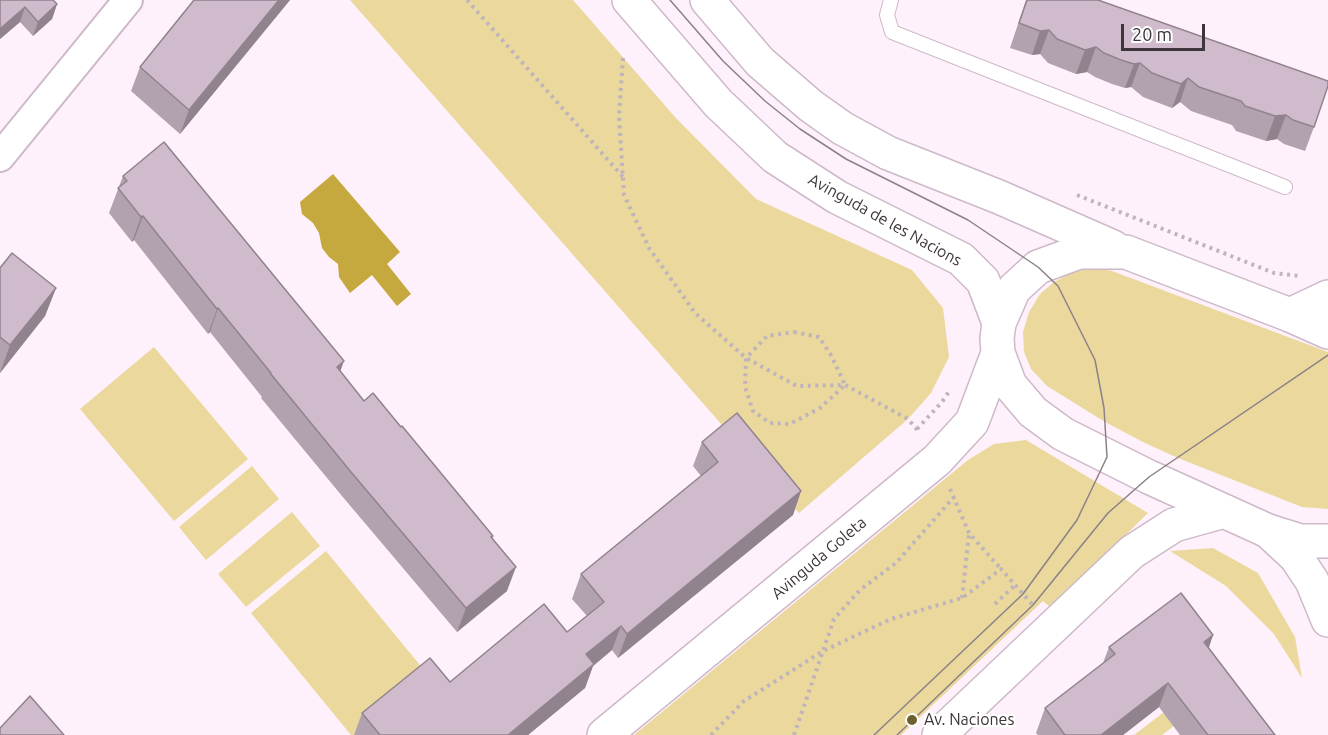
<!DOCTYPE html>
<html>
<head>
<meta charset="utf-8">
<style>
	body { margin:0 }
	#map { position:relative; width:1328px; height:735px; overflow:hidden; background:#fef1fb; font-family:Ubuntu,sans-serif }
	canvas { display:block }
	.scale { position:absolute; left:1121px; top:24px; width:84px; height:27px; box-sizing:border-box; border:3px solid #3d353b; border-top:0; padding-left:8px; font-size:18px; line-height:21px; white-space:nowrap; color:#3d353b; -webkit-text-stroke:4px #fff; paint-order:stroke }
</style>
</head>
<body>
<div id="map">
<canvas width="1328" height="735"></canvas>
<div class="scale">20 m</div>
</div>
<script>
const context = document.querySelector('canvas').getContext('2d');
context.lineJoin = 'round';
function fill(path, color) { context.fillStyle = color; context.fill(path, 'evenodd'); }
const shape = rows => new Path2D(rows.map(r => 'M' + r).join(''));
function stroke(path, color, width, dash) { context.strokeStyle = color; context.lineWidth = width; context.lineCap = dash ? 'butt' : 'round'; context.setLineDash(dash || []); context.stroke(path); }
function drawText(font, color, halo, rows, align = 'center') {
  context.font = font + ' Ubuntu,sans-serif'; context.lineWidth = 4.5; context.setLineDash([]); context.textBaseline = 'middle'; context.strokeStyle = halo; context.fillStyle = color; for (const [text, x, y, turn = 0] of rows) {
    context.save(); context.translate(x, y); context.rotate((+turn || 0) * Math.PI / 180); context.textAlign = isNaN(turn) ? turn : align; if (halo) context.strokeText(text, 0, 0); context.fillText(text, 0, 0); context.restore();
  }
}
const green = shape([
	[350,0,573,0,675,117,756,199,912,270,943,308,949,357,931,393,908,419,799,513],
	[1091,267,1112,271,1328,352,1328,509,1302,507,1178,458,1145,443,1105,422,1047,386,1031,369,1024,352,1023,332,1029,312,1040,294,1054,282,1069,274],
	[154,347,248,459,174,521,80,409],
	[1026,440,1148,513,1051,608,1043,601,901,735,634,735,968,460,994,444],
	[252,466,279,499,206,560,179,527],
	[292,512,320,546,246,607,218,574],
	[1213,548,1258,573,1295,637,1302,678,1274,634,1226,586,1170,551],
	[326,551,429,676,356,735,351,735,251,613],
	[1210,677,1225,687,1162,735,1134,735]
]);
const water = shape([
	[333,174,400,252,387,264,411,294,397,306,372,275,350,293,339,277,338,264,329,257,322,248,319,233,313,223,302,214,300,202]
]);
const path = shape([
	[467,0,623,177],
	[623,58,619,116,624,195,649,248,695,313,746,358,797,386,845,385,908,419,920,433],
	[1077,195,1274,273,1300,276],
	[794,332,819,337,831,355,845,385,820,408,790,424,770,423,753,411,745,387,746,358,767,336,794,332],
	[917,429,942,402,950,390],
	[950,489,969,533,1001,569],
	[962,598,969,534],
	[995,604,1015,585],
	[711,735,744,701,823,651,891,619,962,598,1001,569,1032,604],
	[794,735,834,619,860,590,896,563,954,497]
]);
const service = shape([
	[891,0,887,15,892,32,1285,187]
]);
const minor = shape([
	[0,157,128,0]
]);
const tertiary = shape([
	[1290,315,1328,297],
	[1268,531,1296,557,1312,581,1328,620]
]);
const secondary = shape([
	[629,0,718,103,775,157,837,197,961,259,983,281,999,323],
	[707,0,760,62,811,106,842,128,888,153,999,197,1113,247],
	[1328,332,1290,315,1126,252,1079,252,1038,267,1014,289,999,323,997,338,998,353,1010,385,1033,412,1063,434,1149,477,1268,531,1300,541,1328,541],
	[604,735,937,460,972,422,998,353],
	[939,735,1132,552,1174,525,1224,511]
]);
const tram = shape([
	[670,0,723,61,765,101,800,129,846,159,968,220,1038,267,1058,286,1095,360,1104,408,1107,457,1077,520,1023,594,874,735],
	[897,735,1033,605,1108,513,1149,477,1328,355]
]);
const wall = shape([
	[0,0,57,4,52,19,33,36,20,22,0,39],
	[194,0,290,0,180,134,131,91,140,67],
	[1026,0,1098,0,1314,127,1305,151,1284,144,1277,139,1266,141,1236,131,1232,125,1191,111,1180,102,1172,108,1143,97,1131,87,1125,88,1112,84,1095,77,1087,72,1076,74,1048,63,1040,54,1032,55,1010,48],
	[123,176,340,371,364,401,493,536,492,538,507,591,457,632,342,496,261,398,262,397,210,332,208,334,134,240,132,242,109,213],
	[0,268,56,288,45,316,0,373],
	[702,442,801,491,793,515,618,658,612,650,593,666,585,688,528,735,354,735,362,713,450,682,567,632,587,616,572,599,581,574,701,476,693,466],
	[1213,635,1209,648,1275,735,1180,735,1159,707,1123,735,1038,735,1036,733,1045,708,1103,663,1109,647]
]);
const shadedWall = shape([
	[279,0,290,0,180,134,189,110],
	[57,4,52,19,33,36,38,22],
	[25,7,20,22,0,39,0,29],
	[1049,30,1040,54,1032,55,1040,31],
	[1096,47,1087,72,1076,74,1085,50],
	[1140,63,1131,87,1125,88,1134,64],
	[1188,78,1180,102,1172,108,1181,84],
	[1286,115,1277,139,1266,141,1275,116],
	[143,216,134,240,132,242,141,217],
	[56,288,45,316,0,373,10,345],
	[218,308,210,332,208,334,217,309],
	[344,361,335,386,337,367],
	[801,491,793,515,618,658,627,634],
	[516,567,507,591,457,632,466,608],
	[621,626,612,650,593,666,585,688,528,735,508,735,586,654],
	[1213,635,1204,660,1204,642],
	[1168,683,1159,707,1123,735,1101,735]
]);
const building = shape([
	[0,0,53,0,57,4,38,22,25,7,0,29,0,0],
	[194,0,279,0,189,110,140,67,194,0],
	[1027,0,1098,0,1328,81,1328,86,1314,127,1293,120,1286,115,1275,116,1245,106,1241,101,1199,87,1188,78,1181,84,1152,73,1140,63,1134,64,1121,60,1104,53,1096,47,1085,50,1057,39,1049,30,1040,31,1019,23,1027,0],
	[164,142,344,361,337,367,364,401,373,393,401,427,402,426,493,536,491,537,516,567,466,608,351,472,270,373,271,373,218,308,217,309,143,216,141,217,118,188,127,181,123,176,164,142],
	[12,253,56,288,10,345,0,337,0,268,12,253],
	[737,413,801,491,627,634,621,626,586,654,594,664,508,735,380,735,362,713,430,658,450,682,544,604,567,632,604,602,581,574,718,462,702,442,737,413],
	[1181,593,1213,635,1204,642,1275,735,1208,735,1168,683,1101,735,1065,735,1045,708,1115,654,1109,647,1181,593],
	[30,696,64,735,0,735,0,728,30,696]
]);
const markers = [
	[912,720,6,"#6e602d"]
];
const streetNames = [
	["Avinguda de les Nacions",885,220,29],
	["Avinguda Goleta",819,558,-40]
];
const poiNames = [
	["Av. Naciones",924,720]
];
fill(green, '#ead89c');
fill(water, '#c5a83e');
stroke(service, '#cdb9c9', 16);
stroke(minor, '#cdb9c9', 32);
stroke(tertiary, '#cdb9c9', 36);
stroke(secondary, '#cdb9c9', 36);
stroke(path, '#bfb4bc', 4, [3, 4.5]);
stroke(service, '#fff', 14);
stroke(minor, '#fff', 28);
stroke(tertiary, '#fff', 33);
stroke(secondary, '#fff', 33);
stroke(tram, '#8b8188', 1.5);
fill(wall, '#b2a1af');
fill(shadedWall, '#91838e');
fill(building, '#cfbbcb');
stroke(building, '#91838e', 1.5);
for (const [x, y, r, color] of markers) { const dot = new Path2D(); dot.arc(x, y, r, 0, 2 * Math.PI); context.fillStyle = color; context.fill(dot); stroke(dot, '#fff', 2); }
drawText('16px', '#3d353b', '#fff', streetNames);
drawText('16px', '#3d353b', '#fff', poiNames, 'left');
</script>
</body>
</html>
